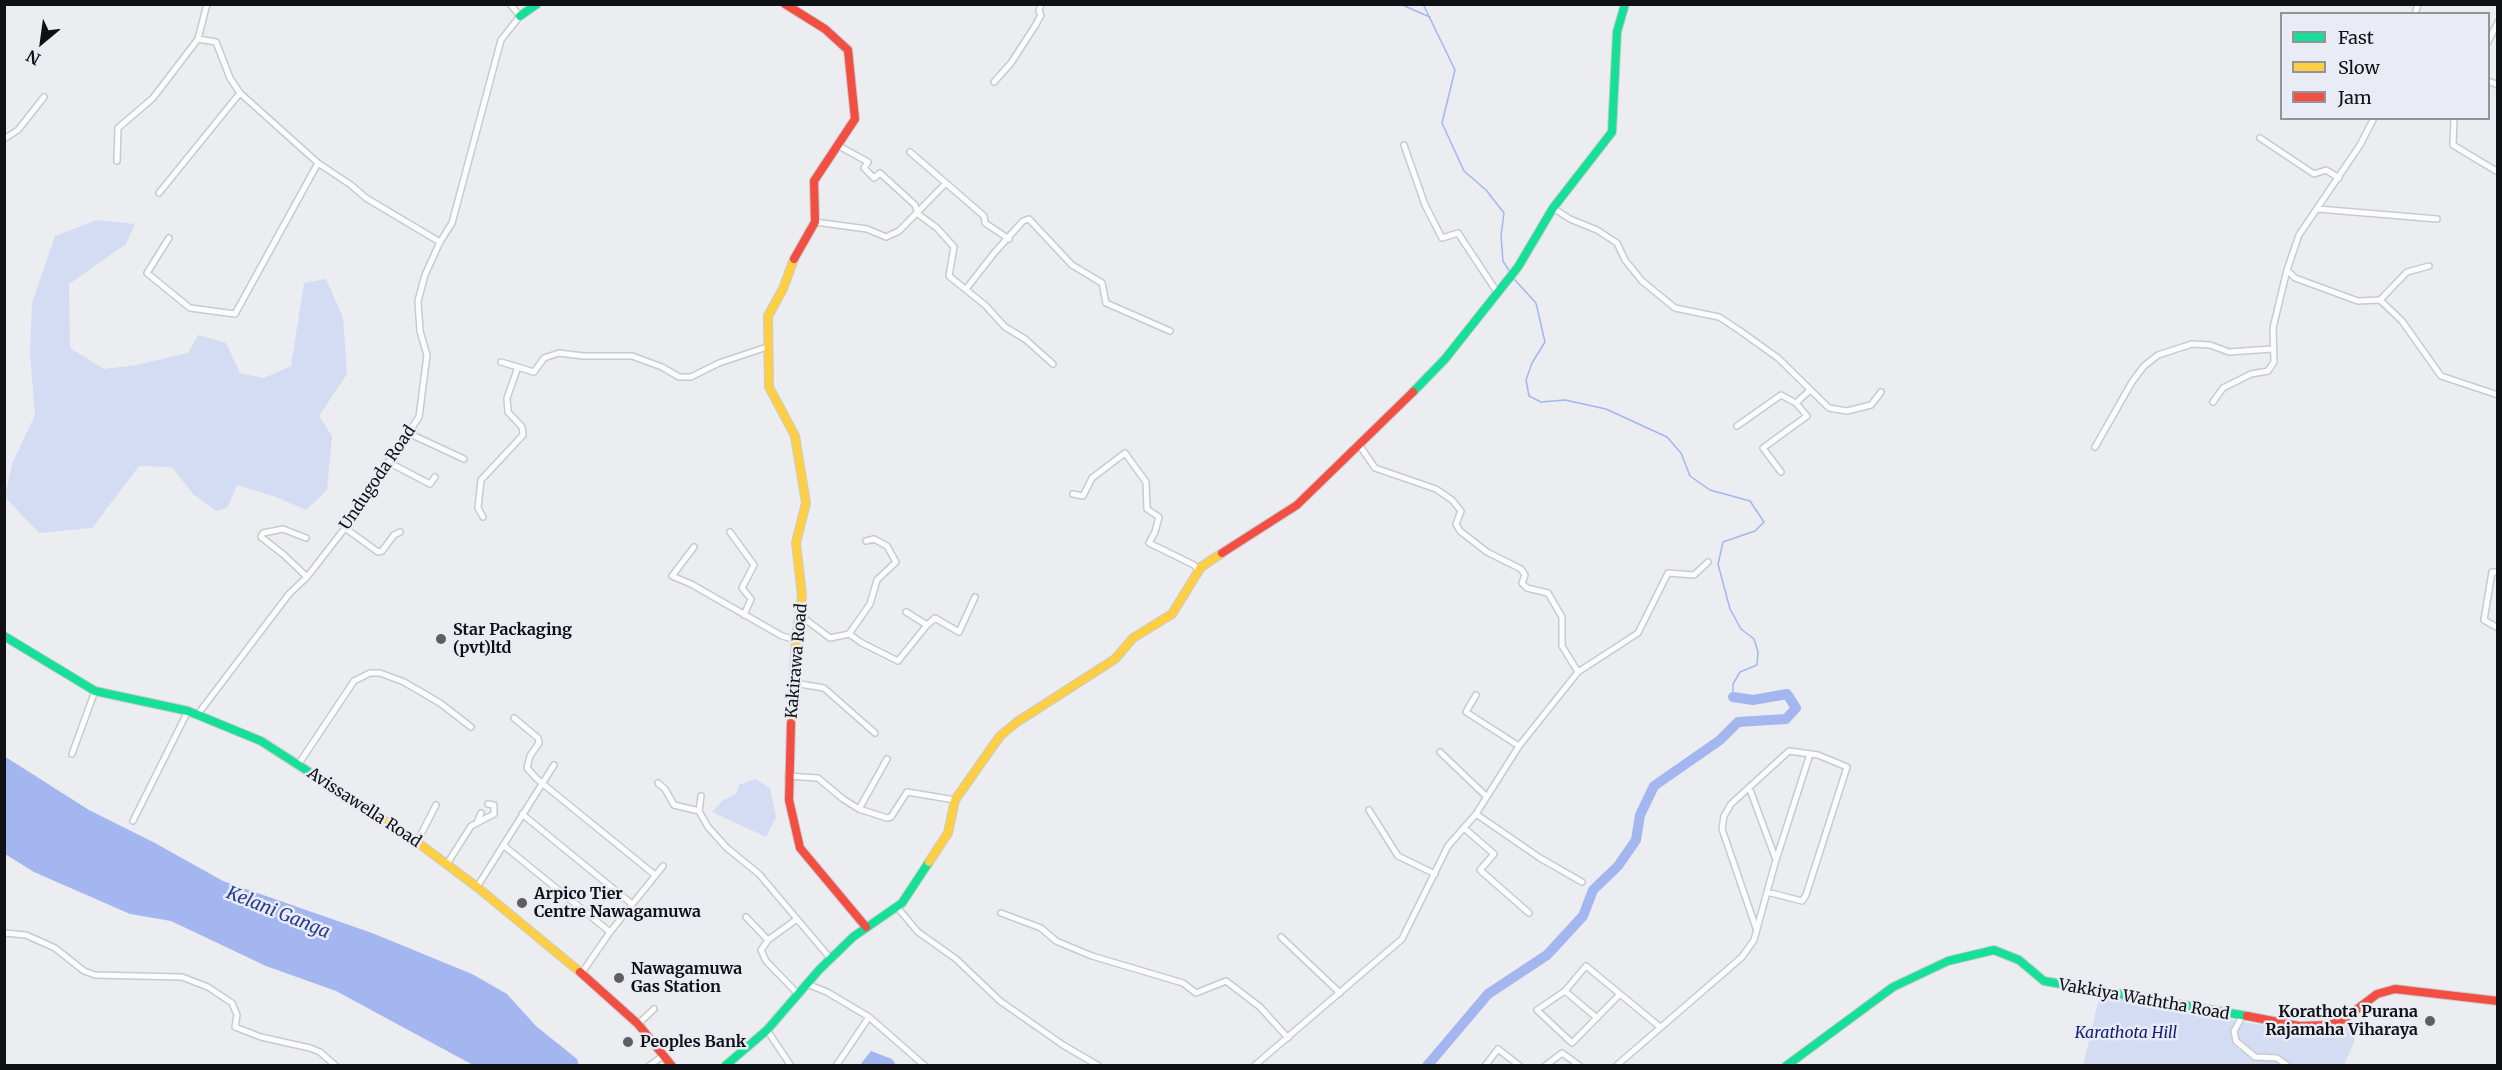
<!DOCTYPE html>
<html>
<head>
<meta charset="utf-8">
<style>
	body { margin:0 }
	#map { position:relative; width:2502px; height:1070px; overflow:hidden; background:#ecedf1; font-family:Merriweather,serif }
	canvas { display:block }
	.frame { position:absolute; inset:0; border:6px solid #101114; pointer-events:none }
	.legend { position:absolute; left:2280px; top:12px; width:210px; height:108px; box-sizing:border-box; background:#e9ecf4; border:2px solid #92949a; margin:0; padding:8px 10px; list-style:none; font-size:18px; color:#101114 }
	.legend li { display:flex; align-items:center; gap:12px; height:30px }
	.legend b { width:30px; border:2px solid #92949a }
	.north { position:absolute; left:12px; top:12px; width:60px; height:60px; -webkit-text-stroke:4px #e9ecf4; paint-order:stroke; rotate:209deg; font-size:16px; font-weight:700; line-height:24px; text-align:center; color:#101114 }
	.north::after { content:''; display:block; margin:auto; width:21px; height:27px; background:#101114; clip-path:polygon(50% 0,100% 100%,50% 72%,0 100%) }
</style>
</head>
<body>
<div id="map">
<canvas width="2502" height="1070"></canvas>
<div class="frame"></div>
<ul class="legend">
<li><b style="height:8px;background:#16e098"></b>Fast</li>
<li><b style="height:8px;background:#ffcf43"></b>Slow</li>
<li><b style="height:8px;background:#f24e42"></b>Jam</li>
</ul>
<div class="north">N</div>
</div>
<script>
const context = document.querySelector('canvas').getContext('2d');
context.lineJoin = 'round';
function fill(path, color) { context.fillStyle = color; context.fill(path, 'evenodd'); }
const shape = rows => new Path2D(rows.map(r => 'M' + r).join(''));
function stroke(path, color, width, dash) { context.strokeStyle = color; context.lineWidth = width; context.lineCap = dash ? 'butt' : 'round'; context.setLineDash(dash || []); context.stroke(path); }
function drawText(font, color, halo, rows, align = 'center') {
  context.font = font + ' Merriweather,serif'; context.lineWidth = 5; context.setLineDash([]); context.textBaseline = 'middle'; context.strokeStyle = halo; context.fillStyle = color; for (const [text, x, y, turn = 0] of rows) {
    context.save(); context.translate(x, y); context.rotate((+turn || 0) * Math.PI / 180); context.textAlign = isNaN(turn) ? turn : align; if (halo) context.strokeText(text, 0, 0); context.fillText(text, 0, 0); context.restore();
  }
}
const green = shape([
	[97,220,135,224,126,244,69,284,70,348,104,369,137,365,188,353,198,335,226,343,240,373,264,378,291,366,304,283,326,279,343,317,347,374,319,416,332,436,327,490,306,510,276,497,237,485,227,508,216,511,193,494,172,467,139,466,92,528,39,533,5,497,12,464,35,415,30,353,32,303,55,236],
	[755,779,770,788,776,817,766,837,712,812,723,800,737,793,739,785],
	[2100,994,2224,1019,2305,1032,2351,1024,2355,1040,2344,1065,2083,1066]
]);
const water = shape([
	[4,756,89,810,155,843,223,881,372,933,472,974,507,994,536,1026,577,1059,579,1065,473,1065,336,991,266,966,171,921,130,914,34,872,5,854],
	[871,1051,892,1059,896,1065,860,1065]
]);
const stream = shape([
	[1400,4,1430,17],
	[1423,4,1455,70,1442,123,1464,171,1486,190,1504,213,1501,236,1503,261,1510,272],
	[1514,279,1536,303,1545,342,1532,363,1526,380,1529,396,1541,402,1565,400,1606,409,1667,437,1681,453,1690,476,1710,490,1750,501,1764,522,1755,531,1723,542,1718,564,1730,609,1741,629,1754,639,1758,652,1757,665,1740,672,1733,684,1733,697]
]);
const river = shape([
	[1427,1066,1488,994,1547,955,1583,916,1593,890,1618,866,1636,840,1640,815,1654,786,1720,740,1738,722,1786,719,1796,708,1787,694,1753,700,1733,697]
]);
const street = shape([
	[2415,14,2418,4],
	[198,39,207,4],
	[2488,42,2498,22],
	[2488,81,2498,85],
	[994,82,1011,63,1035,26,1041,15,1039,11,1041,4],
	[2374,118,2360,145,2299,235,2287,270,2295,278,2358,301,2380,300,2402,321,2441,376,2498,395],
	[2454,118,2453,145,2498,172],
	[2260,138,2314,174,2326,170,2339,178],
	[4,139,18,130,44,97],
	[1404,145,1425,205,1442,238,1458,233,1497,292],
	[839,146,868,162,864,168,874,178,880,173,915,205,918,214,937,228,954,247,949,276,985,305,1005,327,1025,339,1053,364],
	[910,152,984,216,985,223,1009,239],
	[117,161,118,128,153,98,198,39,216,42,230,78,240,93],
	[159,193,240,93,318,163,351,185,366,198,440,242],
	[1553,208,1570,219,1597,230,1617,243,1625,260,1642,281,1675,308,1719,317,1739,330,1778,358,1829,408,1847,411,1871,405,1881,392],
	[2318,209,2437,219],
	[815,222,867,229,886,237,899,231,946,183],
	[169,238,147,273,190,308,235,314,318,163],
	[966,289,995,252,1023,221,1029,219,1072,265,1102,283,1106,303,1170,331],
	[2380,300,2407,272,2429,266],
	[501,362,534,372,544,358,559,353,583,356,632,356,662,367,679,377,691,377,719,363,767,347],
	[2213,402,2223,388,2251,374,2268,371,2274,362,2273,328,2287,270],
	[1737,426,1781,395,1796,403],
	[408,433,464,459],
	[2095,447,2132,382,2144,366,2158,355,2192,344,2210,345,2229,352,2272,349],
	[388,462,430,484,435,477],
	[1781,472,1763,448,1807,416,1796,403,1810,390],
	[1073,494,1083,496,1092,478,1125,453,1146,482,1147,509,1159,517,1155,532,1149,543,1194,565,1199,571],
	[483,517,478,508,481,480,523,435,522,427,508,412,507,398,518,367],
	[345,528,378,552,382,551,394,535,400,532],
	[730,532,754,565,742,588,751,599,744,615],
	[306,538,283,529,263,533,261,537,284,555,307,577],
	[694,547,672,576,691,584,782,636,796,640],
	[2498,572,2492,572,2484,620,2498,628],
	[801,616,830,638,849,634,862,643,898,661,927,625,906,612],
	[927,625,935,618,959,632,975,597],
	[849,634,870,604,877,580,896,562,887,546,874,539,866,541],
	[1578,672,1638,633,1668,573,1694,575,1708,562],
	[794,683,824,688,875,733],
	[1476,695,1466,712,1519,746],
	[198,714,289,594,307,577,345,528,419,417,427,355,420,331,418,301,425,275,440,242,452,223,501,40,520,16,510,4],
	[514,718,538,738,539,743,530,756,527,768,537,779,655,875],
	[1440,752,1487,797],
	[72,754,95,691],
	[298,765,354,681,370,673,380,673,404,682,440,703,471,727],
	[788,776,818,778,843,799,859,809,887,818,891,817,907,792,955,800],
	[658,783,665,789,674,805,699,811],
	[1749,787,1776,860,1767,892],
	[701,796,699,811,708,827,727,848,759,874,830,958],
	[859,809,887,759],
	[1369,810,1398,856,1435,874],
	[522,814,632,904],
	[1476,814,1540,858,1582,882],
	[133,821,188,711],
	[477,823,481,813],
	[1464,828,1494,854,1480,870,1529,913],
	[417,842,436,805],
	[503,845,610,932],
	[1776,860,1810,754],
	[447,864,471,826,494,814,494,805,488,804],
	[477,887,554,765],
	[897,907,918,932,956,959,1000,1001,1063,1045,1099,1066],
	[1001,913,1041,928,1056,941,1092,956,1183,983,1196,993,1226,981,1260,1007,1288,1038],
	[746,917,768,940],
	[797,919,768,940,761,950,766,961,798,994],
	[4,933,26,935,55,948,84,971,95,975,182,977,208,987,232,1003,237,1015,235,1027,261,1037,310,1048,320,1052,336,1066],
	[1281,937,1340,993],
	[581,974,610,932,663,866],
	[807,984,827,992,869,1017,925,1066],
	[1565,991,1597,1018],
	[1620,994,1572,1043,1537,1010,1565,991,1586,966,1620,994,1660,1027],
	[2242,1017,2234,1031,2236,1041,2255,1057,2277,1058,2288,1066],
	[638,1024,654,1009],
	[767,1030,791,1066],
	[649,1066,664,1055],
	[836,1066,869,1017],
	[1254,1066,1402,939,1448,846,1476,814,1519,746,1578,672,1562,646,1562,617,1548,593,1527,588,1522,583,1525,575,1521,569,1487,552,1460,531,1456,524,1461,511,1452,500,1436,489,1375,468,1360,446],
	[1485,1066,1498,1049,1520,1066],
	[1545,1066,1562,1053,1580,1066],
	[1616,1066,1742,957,1754,940,1767,892,1802,901,1806,895,1847,767,1818,755,1789,751,1731,804,1724,816,1722,829,1756,928]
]);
const fast = shape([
	[520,16,537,4],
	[1413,392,1445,359,1518,267,1553,208,1612,132,1617,32,1625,4],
	[4,636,95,691,188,711,261,741,317,777],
	[725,1066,767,1030,819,970,853,937,902,903,929,862],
	[1786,1066,1893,987,1948,961,1994,950,2019,960,2044,981,2247,1016]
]);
const slow = shape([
	[791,723,796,640,802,595,796,543,806,503,795,436,769,387,768,316,783,289,794,259],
	[317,777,417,842,477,887,580,972],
	[929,862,948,833,955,800,1000,736,1017,722,1115,659,1133,638,1172,614,1201,567,1222,553]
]);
const jam = shape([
	[785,4,825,29,848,50,855,119,814,181,815,222,794,259],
	[1222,553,1297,505,1413,392],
	[791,723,789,800,800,848,866,927],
	[580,972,638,1024,672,1066],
	[2247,1016,2299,1026,2329,1025,2344,1019,2377,994,2395,989,2498,1001]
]);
const markers = [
	[441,639,6,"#5d5e61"],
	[522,903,6,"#5d5e61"],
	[619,978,6,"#5d5e61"],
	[2430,1021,6,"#5d5e61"],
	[628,1042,6,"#5d5e61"]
];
const streetNames = [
	["Undugoda Road",378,478,-56],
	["Kakirawa Road",797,661,-85],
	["Avissawella Road",364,808,33],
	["Vakkiya Waththa Road",2144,1000,10]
];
const poiNames = [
	["Star Packaging",453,630],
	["(pvt)ltd",453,648],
	["Arpico Tier",534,894],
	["Centre Nawagamuwa",534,912],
	["Nawagamuwa",631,969],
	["Gas Station",631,987],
	["Korathota Purana",2418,1012,"right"],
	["Rajamaha Viharaya",2418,1030,"right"],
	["Peoples Bank",640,1042]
];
const parkNames = [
	["Karathota Hill",2126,1033]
];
const waterNames = [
	["Kelani Ganga",278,913,22]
];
fill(green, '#d4dcf3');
fill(water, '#a3b6ef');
stroke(stream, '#a3b6ef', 1.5);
stroke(river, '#a3b6ef', 10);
stroke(street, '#c9cacd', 8);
stroke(fast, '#c9cacd', 10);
stroke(slow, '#c9cacd', 10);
stroke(jam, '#c9cacd', 10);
stroke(street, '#fcfcfd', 5);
stroke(fast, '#16e098', 8);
stroke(slow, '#ffcf43', 8);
stroke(jam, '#f24e42', 8);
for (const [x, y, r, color] of markers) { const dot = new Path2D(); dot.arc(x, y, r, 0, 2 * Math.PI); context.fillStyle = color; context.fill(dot); stroke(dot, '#e9ecf4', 2); }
drawText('16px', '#101114', '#e9ecf4', streetNames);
drawText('bold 16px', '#101114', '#e9ecf4', poiNames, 'left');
drawText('italic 16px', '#151e78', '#e9ecf4', parkNames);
drawText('italic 18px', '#283a94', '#e9ecf4', waterNames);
</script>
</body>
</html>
